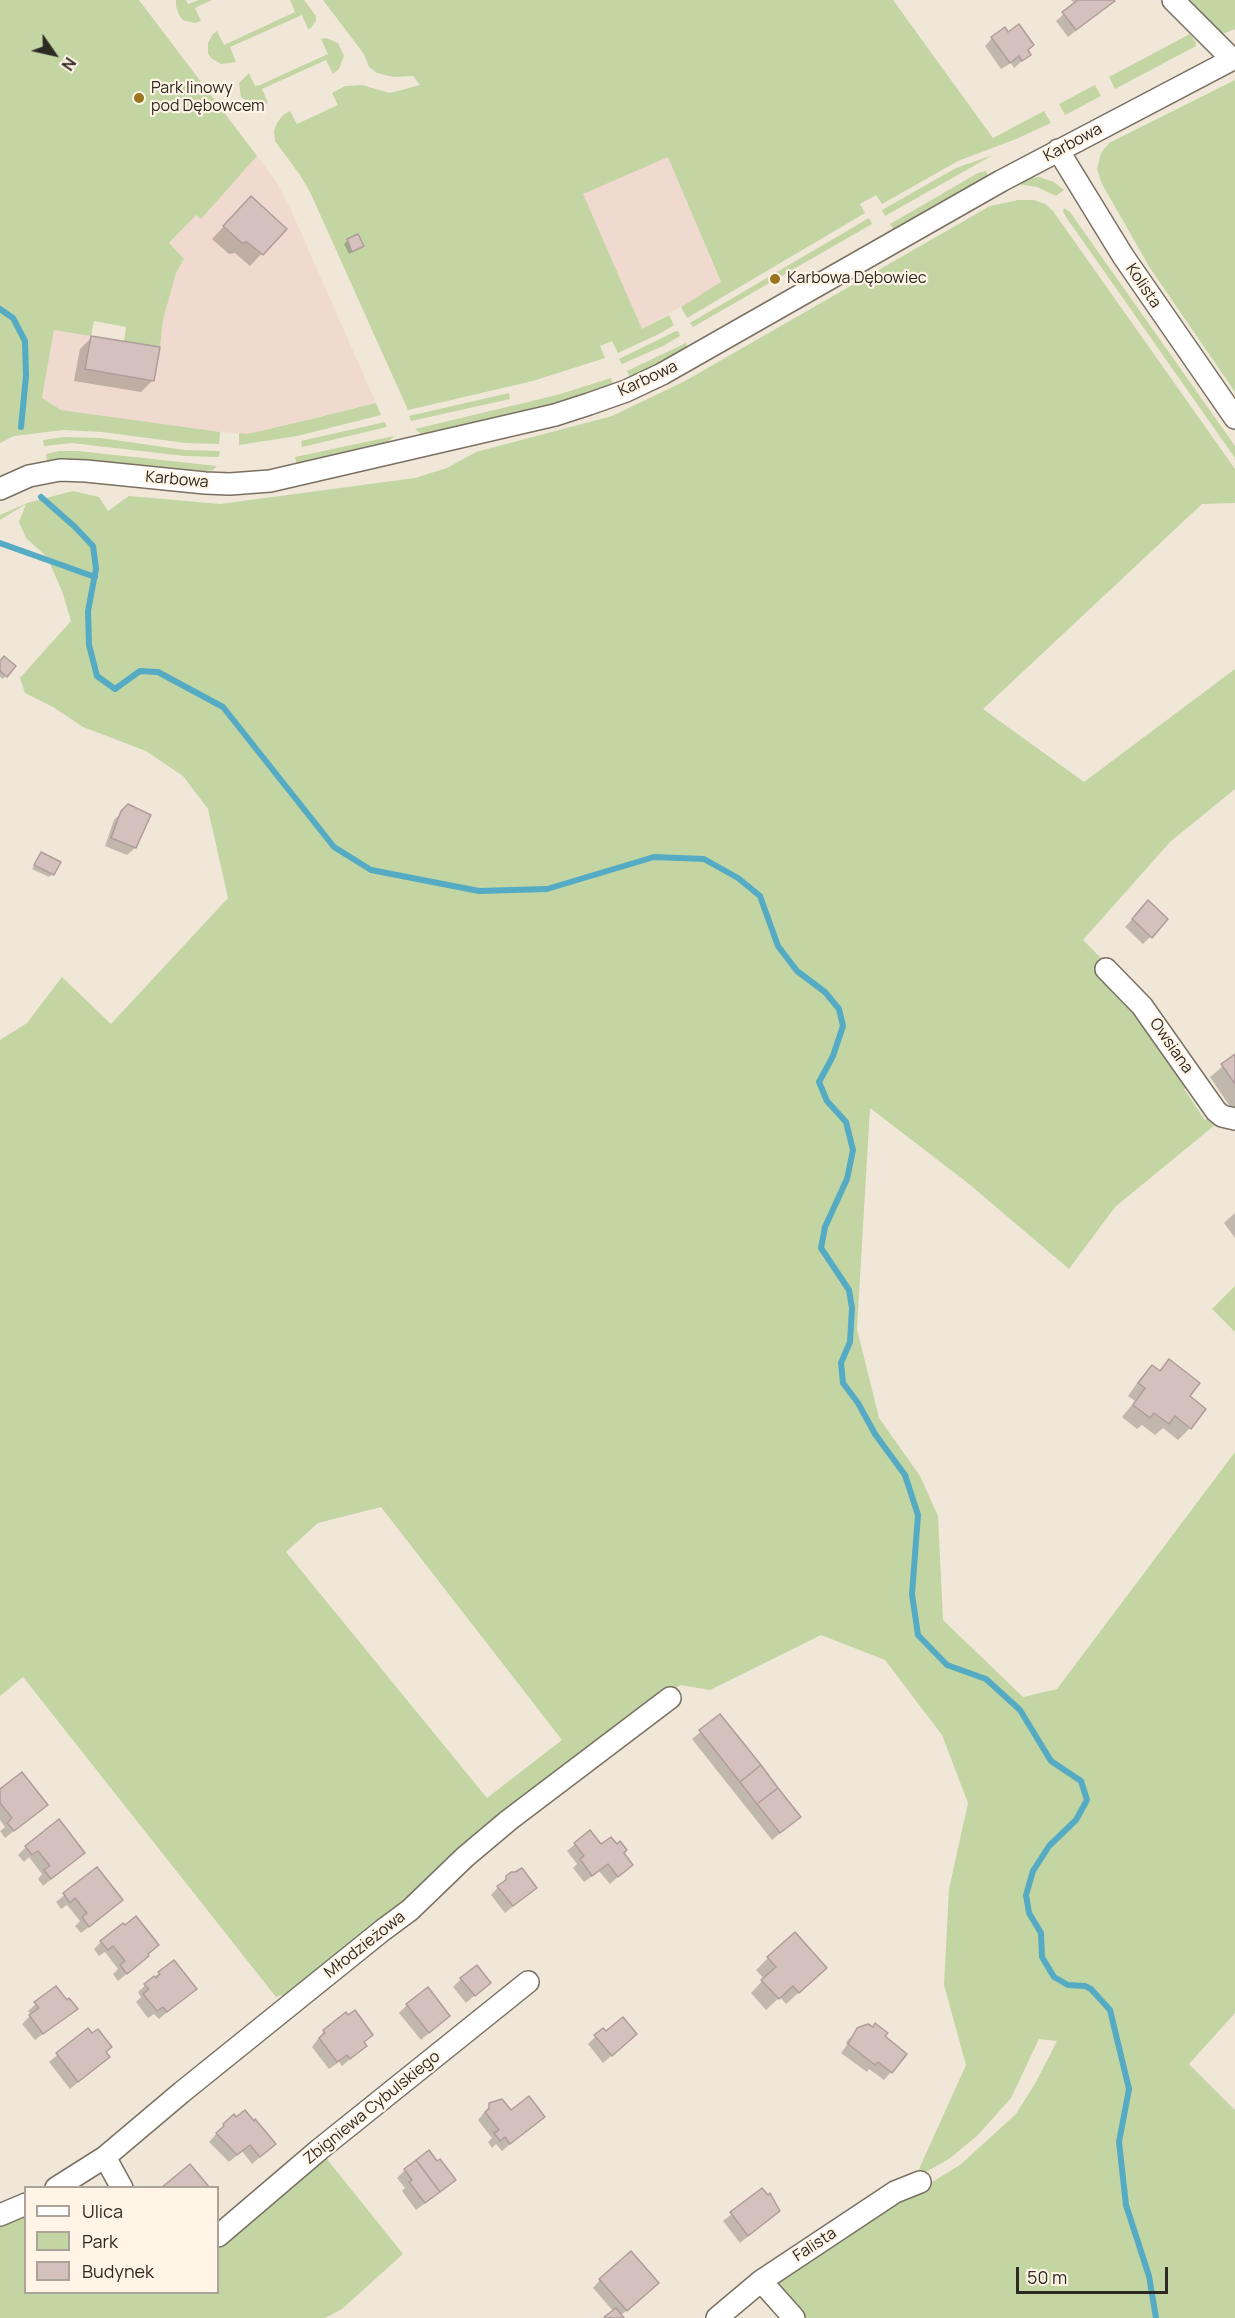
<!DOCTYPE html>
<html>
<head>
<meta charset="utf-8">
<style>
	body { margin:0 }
	#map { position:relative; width:1235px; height:2318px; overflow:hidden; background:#f1e7d8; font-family:Manrope,sans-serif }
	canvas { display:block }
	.legend { position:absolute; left:24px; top:2186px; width:195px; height:108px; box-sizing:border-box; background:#fff4e5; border:2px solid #aba397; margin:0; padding:8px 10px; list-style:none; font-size:18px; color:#2d2923 }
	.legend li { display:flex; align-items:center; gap:12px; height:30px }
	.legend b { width:30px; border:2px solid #aba397 }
	.north { position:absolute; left:24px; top:24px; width:60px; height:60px; -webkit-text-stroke:4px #fff4e5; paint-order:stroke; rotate:124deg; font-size:16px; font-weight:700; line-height:24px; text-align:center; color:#2d2923 }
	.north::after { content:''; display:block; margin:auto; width:21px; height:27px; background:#2d2923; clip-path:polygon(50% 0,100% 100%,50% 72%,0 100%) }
	.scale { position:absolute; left:1016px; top:2267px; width:152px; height:27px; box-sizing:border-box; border:3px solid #2d2923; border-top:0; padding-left:8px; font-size:18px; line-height:21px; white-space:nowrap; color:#2d2923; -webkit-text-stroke:4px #fff4e5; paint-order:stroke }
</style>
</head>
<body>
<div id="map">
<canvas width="1235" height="2318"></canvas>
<ul class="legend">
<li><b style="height:8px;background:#fff"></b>Ulica</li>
<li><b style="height:16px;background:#c2d5a3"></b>Park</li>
<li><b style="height:16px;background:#d4c0bd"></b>Budynek</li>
</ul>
<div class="north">N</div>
<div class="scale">50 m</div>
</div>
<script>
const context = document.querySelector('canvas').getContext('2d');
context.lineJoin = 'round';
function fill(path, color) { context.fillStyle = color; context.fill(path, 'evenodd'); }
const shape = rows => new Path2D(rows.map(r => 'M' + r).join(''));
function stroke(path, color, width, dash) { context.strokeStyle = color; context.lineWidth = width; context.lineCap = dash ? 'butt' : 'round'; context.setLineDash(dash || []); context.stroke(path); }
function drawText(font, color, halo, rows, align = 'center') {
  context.font = font + ' Manrope,sans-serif'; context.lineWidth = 4.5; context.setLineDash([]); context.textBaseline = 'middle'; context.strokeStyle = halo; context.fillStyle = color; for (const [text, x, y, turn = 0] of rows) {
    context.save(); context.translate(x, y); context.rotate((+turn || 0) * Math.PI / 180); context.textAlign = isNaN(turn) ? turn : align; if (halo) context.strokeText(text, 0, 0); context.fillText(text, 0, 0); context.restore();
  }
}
const commercial = shape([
	[257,156,277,183,291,210,376,403,247,434,202,430,61,410,42,398,54,330,160,347,163,320,176,273,184,259,169,244,196,215,201,219],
	[668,156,721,283,642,329,582,194]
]);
const green = shape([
	[0,0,139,0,257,156,201,219,196,215,169,243,184,259,176,273,163,320,160,347,124,341,126,327,94,321,91,336,54,330,42,398,61,410,220,432,219,444,186,443,102,432,63,430,14,436,0,443],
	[176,0,186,0,188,4,199,0,212,0,195,8,201,21,195,23,183,20,179,15,176,6],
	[290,0,304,0,316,16,316,21,311,28,308,29,302,15,230,47,236,62,221,64,211,58,208,53,208,43,213,34,217,31,224,45,295,12],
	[323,0,893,0,993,138,1044,111,1051,123,1016,139,958,161,882,204,876,195,860,204,865,213,687,318,681,307,721,282,668,157,583,194,642,329,669,315,674,325,659,334,618,353,612,341,600,346,605,358,533,381,408,410,310,192,300,175,275,141,274,131,277,123,283,115,290,111,297,124,338,105,332,93,345,86,362,85,390,93,420,85,413,76,393,77,377,73,369,67,364,54],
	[1179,0,1235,0,1235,29,1220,35],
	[1190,34,1196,43,1196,46,1115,89,1109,77],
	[326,38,338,43,344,56,339,69,333,74,326,60,262,89,268,103,264,106,252,106,241,97,239,83,249,73,255,86,260,85,328,54,321,39],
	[1235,80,1235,392,1150,268,1102,184,1097,169,1101,153,1109,143],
	[1095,85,1101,96,1065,115,1059,104],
	[993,155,885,216,882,210,956,168],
	[986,171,989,177,894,230,890,224,978,173],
	[1039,177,1054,182,1064,190,1056,196,1037,187,1017,184,1026,179],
	[1018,200,1034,200,1045,204,1053,211,1235,469,1235,503,1202,504,983,709,1084,782,1235,669,1235,789,1170,842,1083,940,1106,963,1192,1082,1184,1089,1205,1120,1214,1115,1221,1120,1115,1207,1069,1269,969,1184,870,1108,857,1329,879,1418,920,1476,938,1516,943,1620,1023,1697,1057,1689,1235,1452,1235,2013,1189,2064,1235,2110,1235,2318,804,2318,774,2284,777,2277,960,2165,1016,2114,1036,2082,1057,2041,1039,2039,1011,2098,978,2135,949,2159,915,2178,966,2065,944,1985,949,1889,968,1803,942,1735,885,1660,821,1635,710,1690,680,1685,504,1816,425,1886,288,2000,281,1995,276,1997,23,1677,0,1696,0,1040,27,1023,62,977,111,1024,228,898,208,809,183,776,146,751,83,727,53,707,25,693,20,678,71,621,62,591,47,557,26,538,19,522,26,504,0,520,0,515,27,503,73,491,99,497,108,511,129,496,220,504,415,478,447,468,476,452,612,416,685,381,990,206],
	[381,1507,562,1740,487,1798,286,1552,318,1523],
	[1064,208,1070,212,1235,446,1235,458,1066,217,1063,212],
	[869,218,872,224,693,327,690,323],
	[676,331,679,332,680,336,663,346,622,364,619,359],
	[686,343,688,349,630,378,627,371],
	[611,378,613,385,553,405,429,435,421,434,415,429,557,395],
	[509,393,510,399,411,421,409,416],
	[376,403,381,415,297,436,239,445,239,433,247,434,303,421],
	[385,422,387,427,302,447,301,441],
	[394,436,384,446,297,465,295,457],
	[64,437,101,438,185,450,220,451,219,457,184,456,72,443,44,446,43,440],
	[59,451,78,451,217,466,213,470,201,472,86,460,47,461,46,454],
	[1235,1286,1235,1332,1212,1309],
	[322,2153,403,2254,342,2309,325,2318,0,2318,0,2221,25,2210,26,2292,218,2292,218,2245]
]);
const shadow = shape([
	[1071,0,1112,0,1113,1,1068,37,1056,21,1075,4],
	[992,38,1027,51,1029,55,1014,68,1011,63,1001,69,985,46],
	[239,210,285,229,250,266,235,253,229,254,212,239],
	[348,240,362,246,349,254,344,244],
	[92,337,153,380,141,392,74,381,80,349],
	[0,662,14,666,3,679,0,677],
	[128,806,135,848,127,855,105,846,114,820],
	[41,854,53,874,49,877,32,869],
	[1141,910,1151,936,1143,944,1125,927],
	[1235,1056,1235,1114,1210,1077],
	[1235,1213,1235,1238,1224,1223],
	[1169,1361,1188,1396,1190,1428,1178,1440,1163,1428,1155,1435,1142,1425,1137,1429,1122,1417,1135,1401,1128,1396,1140,1379,1152,1367,1158,1372],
	[720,1716,791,1824,772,1840,692,1739],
	[0,1791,46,1805,5,1838,0,1831,5,1827,0,1820],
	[575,1844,622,1853,631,1865,610,1884,599,1871,584,1882,573,1868,577,1864,567,1851],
	[26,1847,83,1853,43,1886,38,1879,42,1874,29,1857,24,1862,18,1855],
	[96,1869,113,1908,81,1933,75,1926,80,1921,67,1905,61,1909,56,1902],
	[507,1877,535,1888,505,1913,491,1895],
	[101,1942,147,1955,148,1956,118,1981,113,1974,118,1969,105,1952,99,1956,94,1949],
	[768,1958,813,1980,786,2004,780,1997,766,2010,751,1993,764,1979,756,1970],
	[159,1973,195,1989,159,2019,154,2014,148,2018,136,2002,141,1997,138,1992],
	[461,1979,481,1990,466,2003,453,1987],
	[67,2002,76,2009,35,2040,22,2024,31,2015,28,2011,36,2004],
	[407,2005,448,2016,421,2040,399,2013],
	[87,2030,105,2052,100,2064,70,2089,49,2062],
	[858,2030,883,2036,891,2072,884,2080,869,2069,867,2072,841,2053,847,2045,846,2042],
	[324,2031,363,2043,365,2046,342,2066,339,2062,329,2069,312,2047],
	[595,2037,627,2042,603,2063,588,2044],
	[490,2105,511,2112,543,2117,502,2151,496,2144,492,2148,488,2142,492,2138,478,2120],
	[224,2125,266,2152,252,2164,242,2151,229,2162,209,2142],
	[405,2170,446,2187,416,2210,402,2191,405,2188,397,2178],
	[762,2190,779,2211,740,2243,723,2221],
	[600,2280,650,2291,620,2316,622,2318,605,2318,614,2312,593,2288]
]);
const stream = shape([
	[0,309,13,318,25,341,26,376,21,427],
	[41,497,74,526,93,546,96,569,88,611,89,645,97,676,115,689,140,671,158,672,223,707,334,847,371,870,479,891,547,889,654,857,704,859,738,878,760,896,778,946,797,971,825,992,839,1009,843,1026,833,1056,819,1082,827,1101,846,1122,853,1150,847,1179,825,1227,821,1248,849,1290,852,1308,850,1342,841,1363,843,1383,858,1403,875,1434,905,1475,918,1515,912,1594,918,1635,947,1665,986,1679,1020,1710,1051,1761,1081,1781,1087,1800,1076,1820,1049,1846,1033,1871,1026,1895,1029,1913,1041,1933,1042,1957,1054,1977,1068,1985,1085,1986,1091,1989,1110,2010,1129,2089,1119,2142,1126,2205,1149,2276,1156,2318],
	[0,543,95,577]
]);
const building = shape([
	[1078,0,1114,0,1115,1,1076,30,1062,12,1078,0],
	[1019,24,1034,45,1028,50,1031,55,1022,61,1019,56,1010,63,991,37,1005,27,1008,32,1019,24],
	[251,196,287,229,263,255,247,242,242,243,223,226,251,196],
	[358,234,364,246,352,252,347,239,358,234],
	[91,336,160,347,154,381,85,369,91,336],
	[4,656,16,666,7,677,0,671,0,661,4,656],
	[128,804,151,815,136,848,111,838,121,811,128,804],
	[41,852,61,862,54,875,34,865,41,852],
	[1148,900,1168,919,1152,938,1132,919,1148,900],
	[1235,1054,1235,1084,1221,1064,1235,1054],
	[1169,1359,1200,1383,1190,1396,1206,1409,1191,1429,1175,1416,1169,1424,1154,1413,1150,1418,1133,1405,1145,1388,1138,1383,1152,1365,1160,1371,1169,1359],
	[720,1714,761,1765,740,1782,699,1730,720,1714],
	[761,1765,778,1788,757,1804,740,1782,761,1765],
	[22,1772,48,1805,14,1831,7,1823,12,1818,0,1803,0,1789,22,1772],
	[778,1788,801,1817,780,1833,757,1804,778,1788],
	[59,1819,85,1853,51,1879,44,1870,50,1866,38,1851,32,1855,25,1846,59,1819],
	[590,1830,601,1844,611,1837,617,1844,620,1841,627,1850,624,1853,633,1865,618,1877,608,1864,592,1876,580,1859,584,1856,574,1843,590,1830],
	[97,1867,123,1900,89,1927,82,1917,87,1913,75,1898,70,1903,63,1893,97,1867],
	[522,1868,537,1888,513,1906,497,1886,506,1880,506,1876,511,1872,515,1872,522,1868],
	[136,1916,159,1945,148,1954,149,1956,127,1974,120,1965,125,1961,113,1946,108,1950,100,1941,123,1923,125,1925,136,1916],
	[795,1932,827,1968,799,1993,793,1986,779,1999,761,1980,776,1967,767,1957,795,1932],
	[174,1960,197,1989,167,2012,163,2007,157,2011,143,1994,149,1989,144,1984,154,1976,156,1978,160,1974,158,1972,174,1960],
	[477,1965,491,1983,475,1996,460,1978,477,1965],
	[56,1986,67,2000,69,1998,78,2009,43,2034,29,2015,39,2008,34,2002,56,1986],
	[428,1987,450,2016,429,2033,406,2004,428,1987],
	[355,2010,373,2035,364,2042,367,2046,350,2059,347,2055,337,2062,319,2038,325,2033,323,2030,346,2012,348,2015,355,2010],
	[623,2017,637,2034,612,2056,594,2035,603,2028,606,2031,623,2017],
	[875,2023,888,2033,885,2036,907,2054,892,2073,878,2062,875,2065,848,2044,857,2028,868,2024,873,2027,875,2023],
	[88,2028,92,2033,98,2029,112,2047,106,2052,110,2057,78,2082,56,2053,88,2028],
	[529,2096,545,2117,510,2144,505,2137,500,2141,494,2133,499,2130,485,2112,489,2109,489,2103,502,2099,511,2110,529,2096],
	[245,2110,254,2121,255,2119,276,2144,260,2157,250,2145,237,2155,216,2133,224,2126,223,2124,234,2114,236,2117,245,2110],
	[429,2150,437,2161,440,2159,456,2180,440,2192,416,2160,429,2150],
	[416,2160,440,2192,425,2203,409,2182,412,2180,404,2169,416,2160],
	[190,2164,210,2188,161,2188,190,2164],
	[762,2188,768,2195,770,2193,780,2211,748,2236,730,2212,762,2188],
	[631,2251,659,2283,627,2311,599,2279,631,2251],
	[616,2308,624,2318,605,2318,604,2317,616,2308]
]);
const minor = shape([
	[1173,0,1232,59],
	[1058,150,1123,256,1235,418],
	[0,489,29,476,60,470,86,471,205,483,230,484,270,481,555,415,589,404,626,391,662,374,1001,181,1235,58],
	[1106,969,1142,1006,1216,1111,1222,1116,1235,1119],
	[105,2157,122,2188],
	[56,2188,105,2157,182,2092,383,1930,410,1910,465,1857,509,1820,670,1698],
	[0,2215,26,2204],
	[218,2236,320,2149,528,1982],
	[761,2281,794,2318],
	[717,2318,761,2281,895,2192,920,2182]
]);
const markers = [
	[139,98,6,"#9a741f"],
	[775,279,6,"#9a741f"]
];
const poiNames = [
	["Park linowy",151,89],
	["pod Dębowcem",151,107],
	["Karbowa Dębowiec",787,279]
];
const streetNames = [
	["Karbowa",1073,143,-28],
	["Kolista",1143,286,56],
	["Karbowa",648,379,-25],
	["Karbowa",177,480,5],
	["Owsiana",1171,1046,55],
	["Młodzieżowa",365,1945,-38],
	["Zbigniewa Cybulskiego",372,2108,-39],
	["Falista",815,2245,-33]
];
fill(commercial, '#f0d9ce');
fill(green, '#c2d5a3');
fill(shadow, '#0003');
stroke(stream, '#56abc4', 6);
fill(building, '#d4c0bd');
stroke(building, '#b09c9a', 1.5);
stroke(minor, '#7a7163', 24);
stroke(minor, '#fff', 21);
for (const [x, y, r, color] of markers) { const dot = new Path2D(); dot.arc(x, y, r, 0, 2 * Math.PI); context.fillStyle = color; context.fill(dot); stroke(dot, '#fff4e5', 2); }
drawText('16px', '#2d2923', '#fff4e5', poiNames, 'left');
drawText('16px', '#2d2923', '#fff4e5', streetNames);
</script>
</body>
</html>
